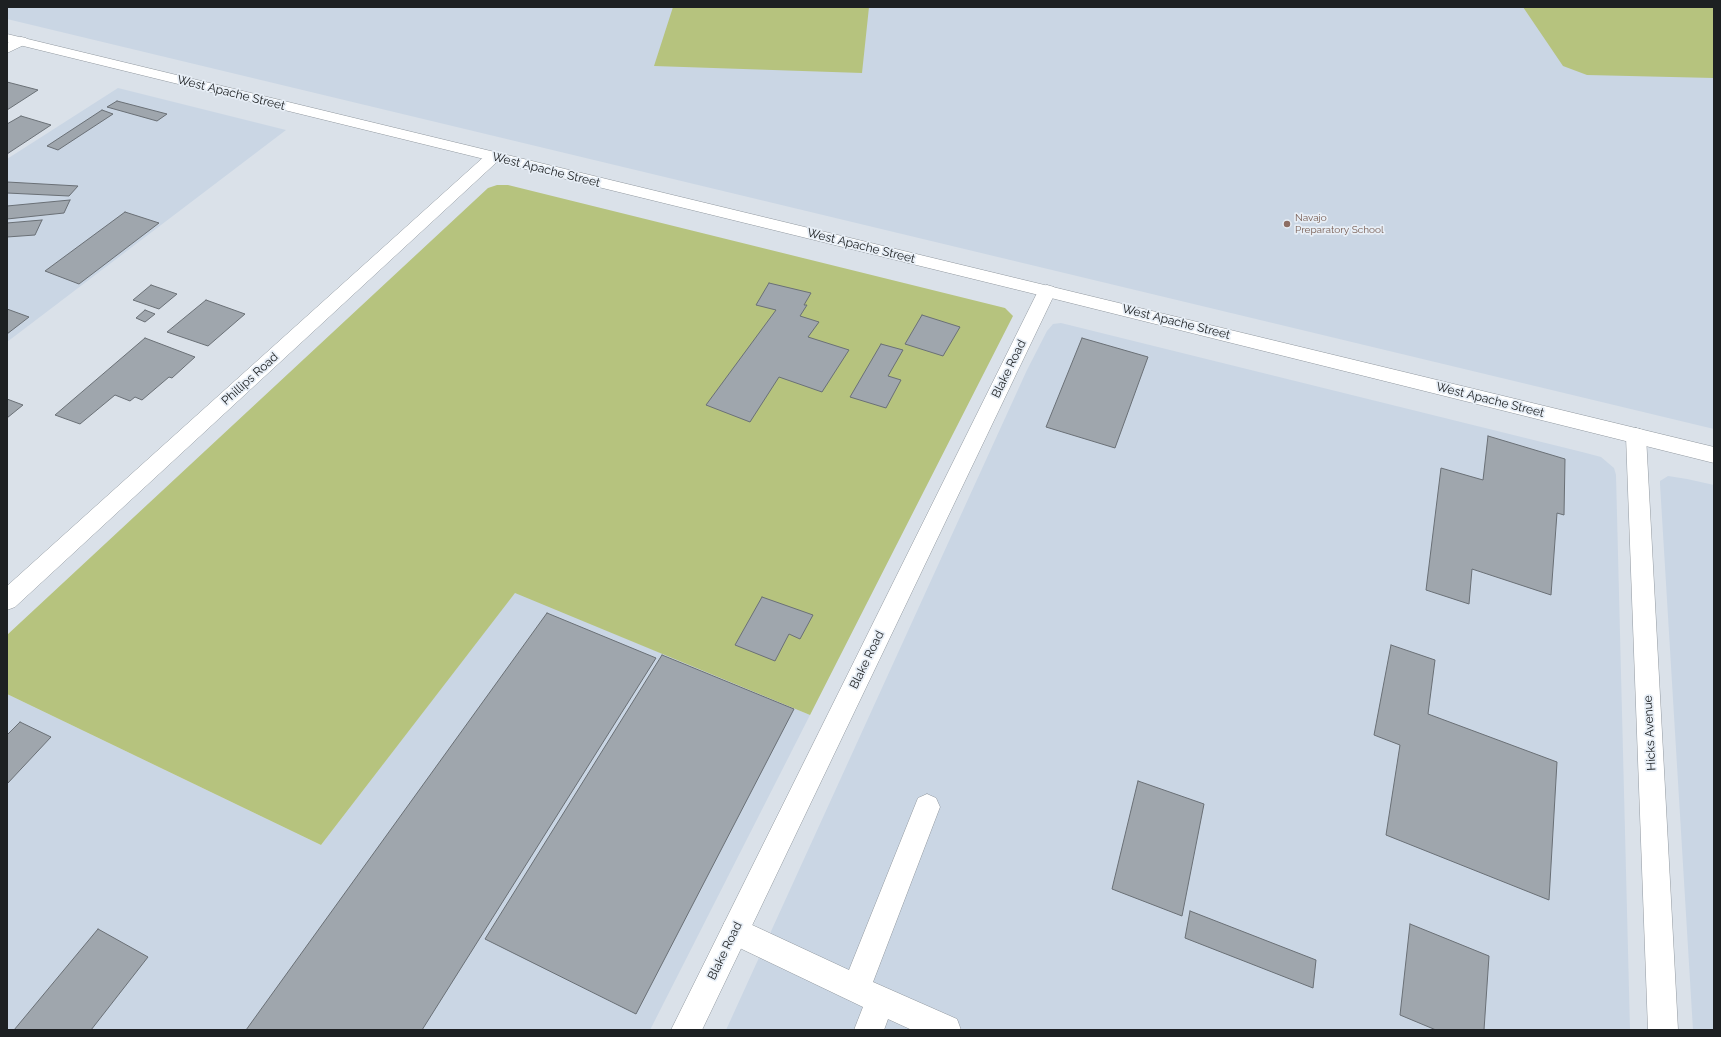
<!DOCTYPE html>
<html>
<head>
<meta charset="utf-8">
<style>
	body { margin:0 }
	#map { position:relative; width:1721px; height:1037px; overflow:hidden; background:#dae1e9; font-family:Raleway,sans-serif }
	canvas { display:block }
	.frame { position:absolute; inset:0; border:8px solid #1d2022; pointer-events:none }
</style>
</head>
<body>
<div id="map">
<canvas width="1721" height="1037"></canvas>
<div class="frame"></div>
</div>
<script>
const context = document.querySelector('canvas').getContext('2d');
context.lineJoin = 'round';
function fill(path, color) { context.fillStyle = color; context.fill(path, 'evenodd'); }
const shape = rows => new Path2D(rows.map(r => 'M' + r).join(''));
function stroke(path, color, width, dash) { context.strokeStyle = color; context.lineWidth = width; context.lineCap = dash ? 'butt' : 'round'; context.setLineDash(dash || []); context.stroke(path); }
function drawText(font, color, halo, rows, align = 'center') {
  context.font = font + ' Raleway,sans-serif'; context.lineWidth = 3.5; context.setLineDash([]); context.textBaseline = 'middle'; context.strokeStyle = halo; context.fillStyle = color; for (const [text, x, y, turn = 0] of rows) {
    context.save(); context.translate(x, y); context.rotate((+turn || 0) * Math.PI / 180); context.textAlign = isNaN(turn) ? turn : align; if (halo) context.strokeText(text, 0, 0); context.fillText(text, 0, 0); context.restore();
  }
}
const built = shape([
	[7,7,1714,7,1714,429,7,19],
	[118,88,286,130,7,342,7,159],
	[1061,323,1582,452,1601,457,1614,468,1616,475,1630,1030,726,1030,1027,370,1047,331,1053,324],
	[1668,476,1687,479,1714,485,1714,1030,1693,1030,1660,484,1660,481],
	[515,592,810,715,650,1030,7,1030,7,694,321,845]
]);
const green = shape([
	[673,7,869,7,862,73,654,66],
	[1523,7,1714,7,1714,78,1587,75,1563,66],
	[497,185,508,185,1005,308,1013,316,810,715,515,593,321,845,7,694,7,635,488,188]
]);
const building = shape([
	[7,82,38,90,7,110,7,82],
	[117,101,167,114,157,121,107,107,117,101],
	[102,110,113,114,58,150,47,146,102,110],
	[21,116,51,125,7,154,7,124,21,116],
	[7,182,78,186,69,196,7,193,7,182],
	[70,200,64,213,7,219,7,206,70,200],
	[125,212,159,223,79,284,45,271,125,212],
	[42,220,35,235,7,237,7,223,42,220],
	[769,283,811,293,804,305,807,305,800,316,819,322,808,337,849,350,822,392,779,377,750,422,706,405,776,310,756,305,769,283],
	[151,285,177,294,159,309,133,300,151,285],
	[206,300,245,314,208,346,167,332,206,300],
	[7,309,29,317,7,334,7,309],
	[145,310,155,314,145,322,136,318,145,310],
	[922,315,960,327,943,356,905,344,922,315],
	[145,338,195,357,172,378,169,377,142,400,135,397,130,401,115,395,80,424,55,415,145,338],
	[1082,338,1148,357,1115,448,1046,427,1082,338],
	[881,344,903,350,888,376,901,380,886,408,850,397,881,344],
	[7,399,23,405,7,418,7,399],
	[1488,436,1565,459,1564,515,1557,513,1551,595,1472,569,1469,604,1426,590,1441,468,1483,480,1488,436],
	[762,597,813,615,800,639,789,634,775,661,735,645,762,597],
	[547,613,656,658,422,1030,246,1030,547,613],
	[1391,645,1435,660,1428,714,1557,762,1549,900,1386,835,1400,745,1374,735,1391,645],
	[662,655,794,709,636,1014,485,939,662,655],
	[20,722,51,737,7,784,7,735,20,722],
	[1138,781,1204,804,1182,916,1112,889,1138,781],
	[1190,911,1316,960,1313,988,1185,938,1190,911],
	[1410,924,1489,956,1484,1030,1436,1030,1400,1015,1410,924],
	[98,929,148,957,91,1030,14,1030,98,929]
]);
const lane = shape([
	[927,794,936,798,940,807,873,982,957,1019,961,1030,912,1030,888,1019,884,1030,854,1030,863,1007,725,941,721,931,725,921,735,917,849,970,918,798,927,794]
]);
const street = shape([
	[21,37,26,38,28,41,26,44,7,53,7,43,21,37],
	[493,152,499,154,501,157,499,160,15,607,7,610,7,586,487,154,493,152],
	[1047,285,1054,287,1056,291,702,1030,671,1030,1038,291,1040,287,1047,285],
	[1636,428,1643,430,1646,436,1678,1030,1648,1030,1626,436,1629,430,1636,428]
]);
const secondary = shape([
	[7,34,1714,447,1714,463,1047,297,7,42,7,34]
]);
const markers = [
	[1287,224,4,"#8d6e63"]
];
const farEducationnames = [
	["Navajo",1295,218],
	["Preparatory School",1295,230]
];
const streetNames = [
	["West Apache Street",231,93,14],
	["West Apache Street",546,170,14],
	["West Apache Street",861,246,14],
	["West Apache Street",1176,322,14],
	["Blake Road",1009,369,-64],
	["Phillips Road",250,379,-42],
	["West Apache Street",1490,400,14],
	["Blake Road",867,660,-64],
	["Hicks Avenue",1650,733,-93],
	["Blake Road",725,951,-64]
];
fill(built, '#cad6e4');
fill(green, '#b6c37e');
fill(building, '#9fa6ad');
stroke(building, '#6a7076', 1);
stroke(lane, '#9299a0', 1);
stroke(street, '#9299a0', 1);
stroke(secondary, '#9299a0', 1);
fill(lane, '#fff');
fill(street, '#fff');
fill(secondary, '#fff');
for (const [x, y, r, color] of markers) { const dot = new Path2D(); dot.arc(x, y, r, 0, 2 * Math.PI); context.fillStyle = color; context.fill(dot); stroke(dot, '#e7eef6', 1.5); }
drawText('10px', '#785e54', '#e7eef6', farEducationnames, 'left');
drawText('12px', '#1d2022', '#e7eef6', streetNames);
</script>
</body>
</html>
